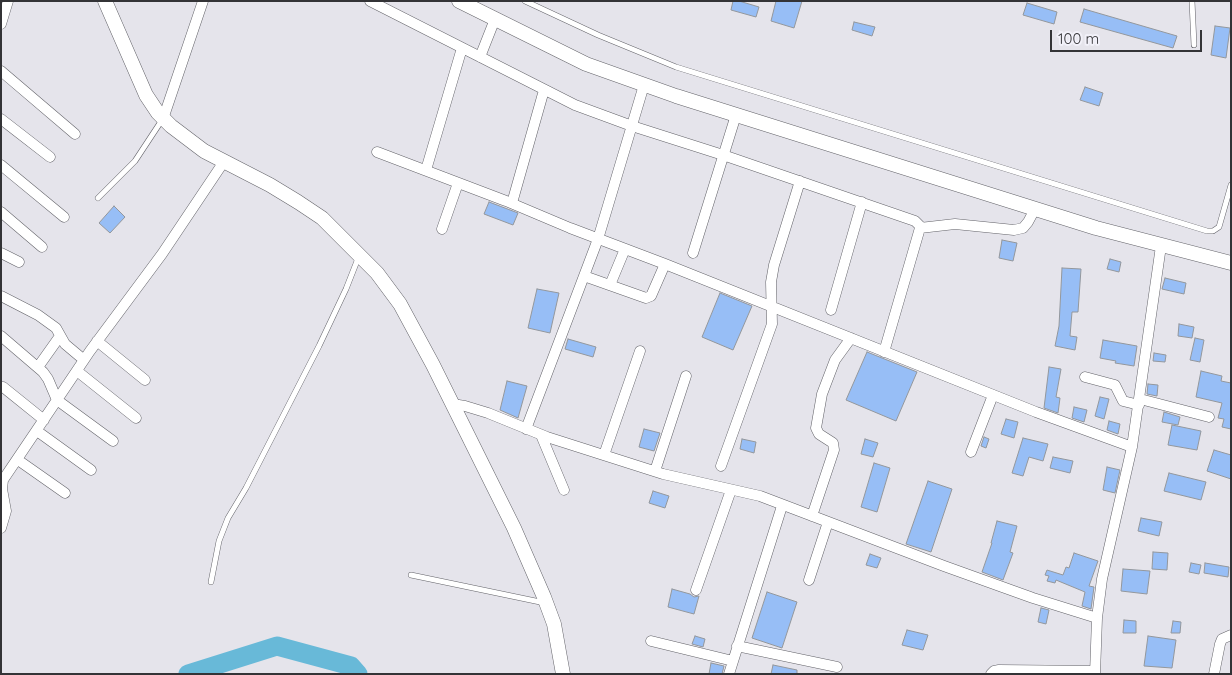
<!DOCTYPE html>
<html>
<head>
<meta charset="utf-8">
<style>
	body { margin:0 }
	#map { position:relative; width:1232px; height:675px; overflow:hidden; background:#e5e4eb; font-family:Quicksand,sans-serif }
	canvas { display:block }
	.frame { position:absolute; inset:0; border:2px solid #333336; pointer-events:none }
	.scale { position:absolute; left:1050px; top:30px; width:152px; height:22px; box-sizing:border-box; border:2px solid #333336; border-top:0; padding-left:6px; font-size:15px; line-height:18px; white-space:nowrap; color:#333336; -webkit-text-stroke:4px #f2f1f9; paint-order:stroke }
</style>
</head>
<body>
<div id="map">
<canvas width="1232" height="675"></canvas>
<div class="frame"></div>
<div class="scale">100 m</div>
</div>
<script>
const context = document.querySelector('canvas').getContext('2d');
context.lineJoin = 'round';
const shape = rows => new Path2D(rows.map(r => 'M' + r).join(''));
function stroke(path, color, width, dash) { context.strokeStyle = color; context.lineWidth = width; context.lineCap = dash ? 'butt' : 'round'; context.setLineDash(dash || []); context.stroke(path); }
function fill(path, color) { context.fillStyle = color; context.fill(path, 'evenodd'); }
const river = shape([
	[188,674,277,646,351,666,358,674]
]);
const building = shape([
	[733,1,739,1,759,7,756,17,731,10,733,1],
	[776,1,802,1,794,28,771,21,776,1],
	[1027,3,1057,12,1054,24,1023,15,1027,3],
	[1084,9,1177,36,1173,48,1080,22,1084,9],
	[854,22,875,27,872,36,852,30,854,22],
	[1215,26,1230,28,1226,58,1211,55,1215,26],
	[1085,87,1103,93,1099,106,1080,100,1085,87],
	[489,202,518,213,513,225,484,214,489,202],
	[114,206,125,217,110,233,99,223,114,206],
	[1002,240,1017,243,1013,261,999,258,1002,240],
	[1110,259,1121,262,1119,272,1107,269,1110,259],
	[1062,268,1081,269,1078,312,1072,312,1070,336,1077,337,1075,350,1055,346,1059,326,1062,268],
	[1165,278,1186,283,1184,294,1162,289,1165,278],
	[537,289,559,293,550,333,528,328,537,289],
	[720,293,752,306,733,350,702,337,720,293],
	[1179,324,1194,327,1192,338,1178,336,1179,324],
	[1195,338,1204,340,1200,362,1190,360,1195,338],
	[568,339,596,347,593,357,565,349,568,339],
	[1103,340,1137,346,1134,366,1115,363,1116,361,1100,358,1103,340],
	[867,352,917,372,896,421,846,400,867,352],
	[1154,353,1166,355,1165,362,1153,361,1154,353],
	[1049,367,1061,369,1056,397,1060,398,1058,413,1044,408,1049,367],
	[1201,371,1222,376,1221,381,1231,383,1231,429,1222,427,1224,419,1218,418,1222,403,1196,397,1201,371],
	[507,381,527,386,518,418,500,410,507,381],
	[1148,384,1158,385,1157,396,1147,394,1148,384],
	[1100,397,1109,399,1104,419,1095,416,1100,397],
	[1074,407,1087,410,1084,422,1072,418,1074,407],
	[1164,412,1180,417,1178,425,1162,422,1164,412],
	[1006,419,1018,422,1014,438,1001,434,1006,419],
	[1109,421,1120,424,1118,434,1107,430,1109,421],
	[1172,425,1201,431,1197,450,1168,445,1172,425],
	[644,429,660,433,654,451,639,447,644,429],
	[984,437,989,439,986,448,981,446,984,437],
	[1023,438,1048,444,1043,461,1029,457,1023,476,1012,473,1023,438],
	[742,439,756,442,754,453,740,449,742,439],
	[865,439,878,443,873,457,861,454,865,439],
	[1214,450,1231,455,1231,479,1207,471,1214,450],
	[1053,457,1073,461,1070,473,1050,468,1053,457],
	[874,463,890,468,877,512,861,507,874,463],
	[1107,467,1120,470,1115,493,1103,490,1107,467],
	[1169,473,1206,482,1201,500,1164,491,1169,473],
	[928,481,952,489,931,552,906,544,928,481],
	[653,491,669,496,665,508,649,503,653,491],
	[1141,518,1162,522,1159,536,1138,531,1141,518],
	[997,521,1017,526,1010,552,1013,553,1003,580,982,572,992,543,991,543,997,521],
	[1153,552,1168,553,1167,570,1152,569,1153,552],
	[1074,553,1098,561,1089,586,1094,587,1091,609,1082,606,1085,592,1056,580,1055,583,1047,581,1049,576,1045,575,1047,570,1063,575,1066,567,1069,568,1074,553],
	[870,554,881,558,877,568,866,565,870,554],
	[1191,563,1201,565,1199,574,1189,572,1191,563],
	[1205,563,1229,567,1228,577,1204,573,1205,563],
	[1123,569,1150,571,1147,594,1121,591,1123,569],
	[672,589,690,594,694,597,699,596,694,614,668,607,672,589],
	[767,592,797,602,782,648,752,638,767,592],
	[1041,608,1049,610,1046,624,1038,622,1041,608],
	[1124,620,1136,621,1136,633,1123,633,1124,620],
	[1173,621,1181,622,1180,633,1171,633,1173,621],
	[907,630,928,635,923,650,902,645,907,630],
	[695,636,705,639,703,647,692,644,695,636],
	[1148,636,1176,640,1172,668,1144,666,1148,636],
	[711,663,724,666,722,674,709,674,711,663],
	[773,665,797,670,797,674,771,674,773,665]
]);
const lane = shape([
	[525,1,598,35,676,67,1207,231,1213,231,1219,227,1231,185],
	[1192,1,1194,45],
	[98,198,135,161,162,120],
	[411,575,545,603],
	[211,582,219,541,228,518,246,488,319,346,346,289,359,256]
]);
const street = shape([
	[370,1,575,105,632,126,723,155,915,221,920,226,920,228,884,352],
	[1,24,8,1],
	[480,57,495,19],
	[1,71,75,134],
	[1,119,50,157],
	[163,119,203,1],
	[377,152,506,201,570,228,665,264,1036,412,1132,447],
	[1,165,64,217],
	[426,170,462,48],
	[512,203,544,90],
	[1,212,42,247],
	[920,228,955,224,1014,230,1023,228,1028,222,1035,209],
	[442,229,458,183],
	[1,253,19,262],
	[693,253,736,115],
	[584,276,646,298,651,296,665,264],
	[610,285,625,249],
	[1,296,38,315,56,328,65,344,84,360],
	[831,310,862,202],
	[1,336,43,372,48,379,57,400,113,441],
	[97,341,145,380],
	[38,367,60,336],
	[77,371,136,418],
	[1085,377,1115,385,1123,401,1139,405],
	[3,387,44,420],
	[1140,399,1209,417],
	[452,404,465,406,488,413,547,437,663,474,760,496,944,566,1033,598,1097,618],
	[526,429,598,239,644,85],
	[37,431,91,470],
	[541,435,564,490],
	[971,452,993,395],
	[604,455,640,351],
	[18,460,65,493],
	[721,466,772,324,771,282,774,265,800,181],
	[655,471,686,376],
	[812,516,834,450,833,443,819,434,816,428,822,394,835,360,851,338],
	[1,528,6,511,2,489,3,480,90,351,162,254,223,163],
	[809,580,828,522],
	[696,590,731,490],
	[651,641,733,661],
	[737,646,837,667],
	[729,674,782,506],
	[991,674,994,671,999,670,1095,671],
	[1095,674,1097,618,1102,579,1132,447,1161,246],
	[1214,674,1220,644,1222,639,1231,635]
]);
const secondary = shape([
	[105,1,146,95,158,113,171,126,204,151,270,185,298,202,322,218,377,273,400,304,433,365,514,528,544,597,554,624,563,674],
	[459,1,586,64,676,96,1096,228,1231,263]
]);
stroke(river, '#68b9d8', 19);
fill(building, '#97bef6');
stroke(building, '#93979c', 1);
stroke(lane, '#636369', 6);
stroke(street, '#636369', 11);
stroke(secondary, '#636369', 15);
stroke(lane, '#fff', 5);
stroke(street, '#fff', 10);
stroke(secondary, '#fff', 14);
</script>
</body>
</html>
